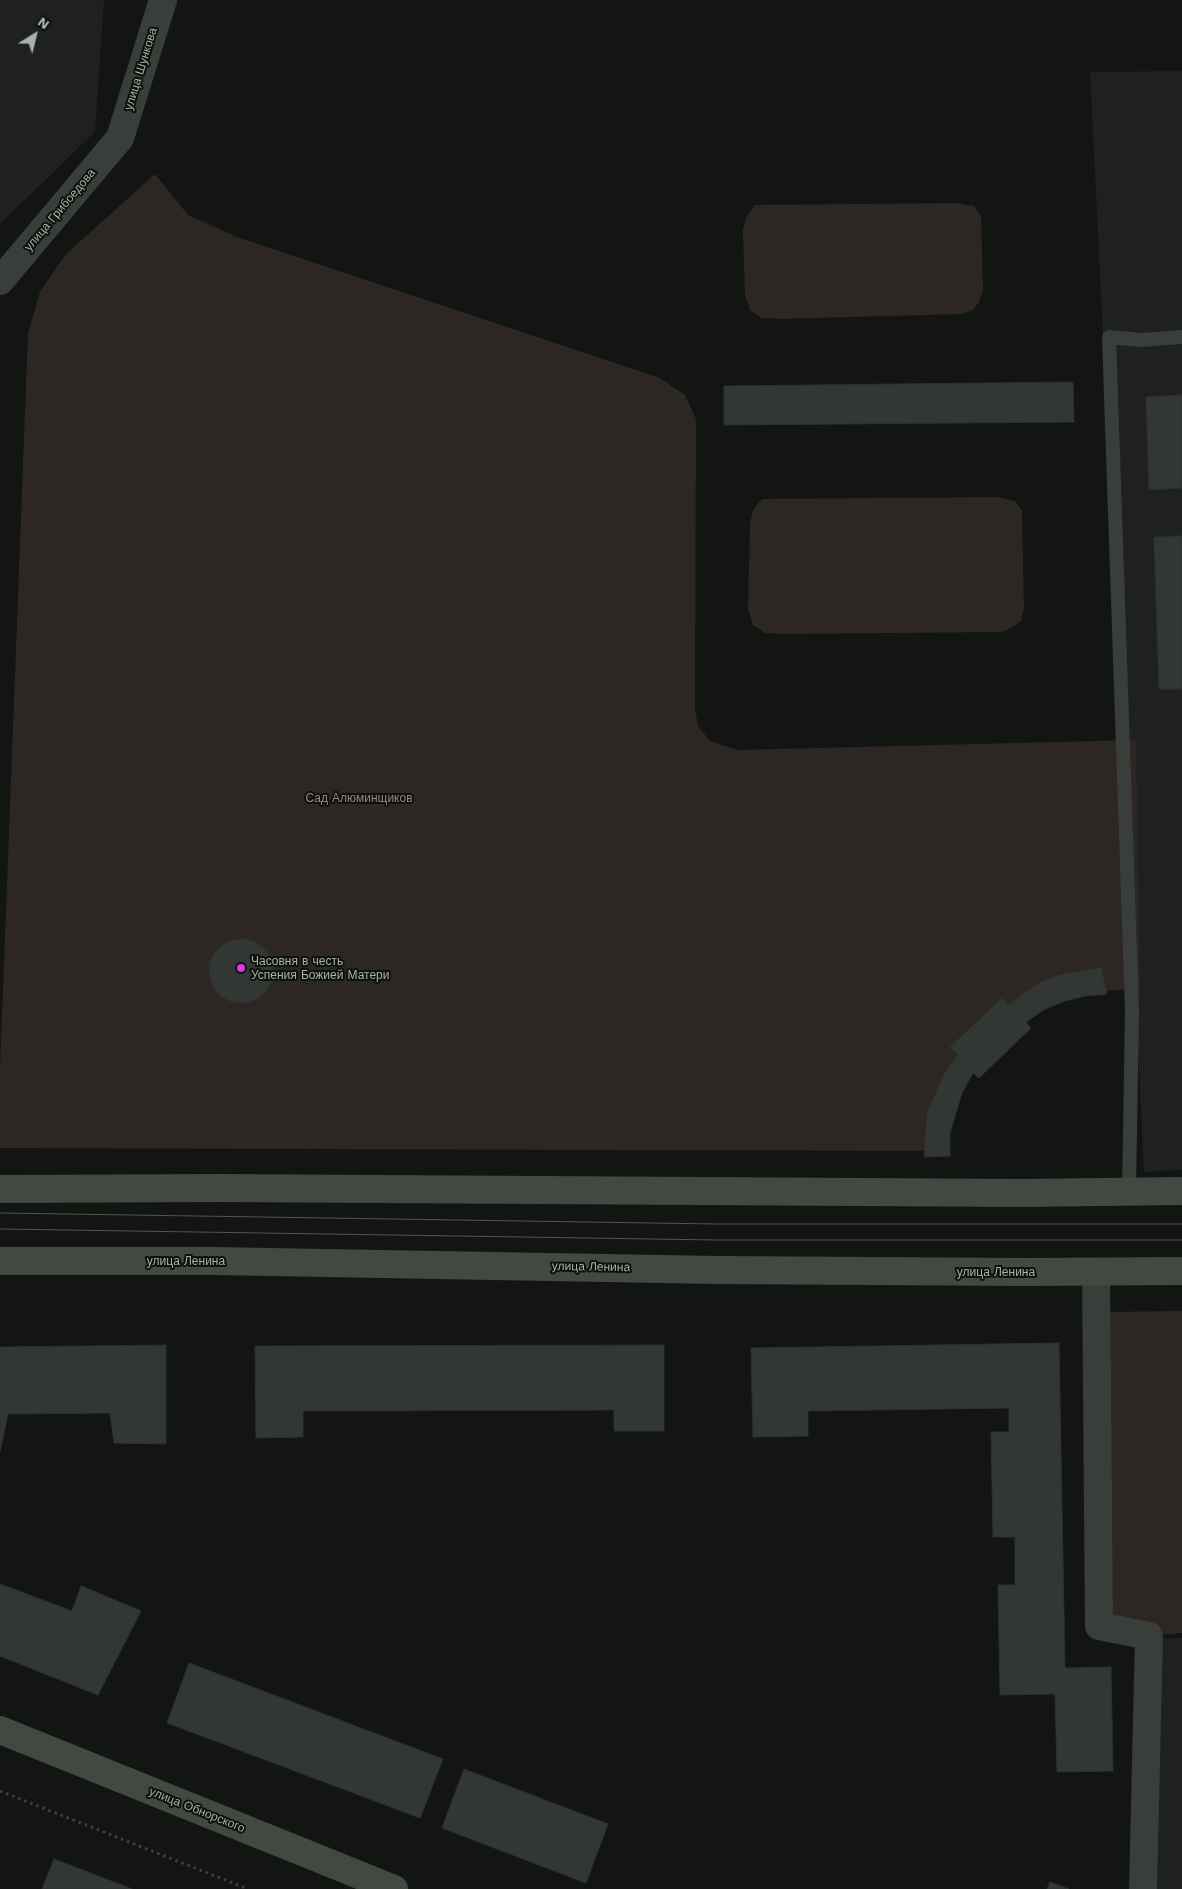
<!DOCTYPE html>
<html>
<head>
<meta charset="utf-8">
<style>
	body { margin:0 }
	#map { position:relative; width:1182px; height:1889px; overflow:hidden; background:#131513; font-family:"Work Sans",sans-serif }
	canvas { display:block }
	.north { position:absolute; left:10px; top:10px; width:50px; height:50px; -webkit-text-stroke:4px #0e100e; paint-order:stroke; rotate:36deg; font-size:14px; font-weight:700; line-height:20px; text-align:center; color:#a6b4a6 }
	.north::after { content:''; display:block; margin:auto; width:18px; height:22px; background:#a6b4a6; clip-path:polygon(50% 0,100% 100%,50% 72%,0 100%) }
</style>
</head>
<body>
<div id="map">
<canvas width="1182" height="1889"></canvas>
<div class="north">N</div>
</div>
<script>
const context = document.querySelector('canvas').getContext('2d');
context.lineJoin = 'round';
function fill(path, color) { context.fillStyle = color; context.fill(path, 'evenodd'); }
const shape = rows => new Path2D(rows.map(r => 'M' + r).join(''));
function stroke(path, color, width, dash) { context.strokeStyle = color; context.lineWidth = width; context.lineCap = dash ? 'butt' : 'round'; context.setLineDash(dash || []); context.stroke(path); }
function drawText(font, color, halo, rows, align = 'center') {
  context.font = font + ' "Work Sans",sans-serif'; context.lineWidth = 4; context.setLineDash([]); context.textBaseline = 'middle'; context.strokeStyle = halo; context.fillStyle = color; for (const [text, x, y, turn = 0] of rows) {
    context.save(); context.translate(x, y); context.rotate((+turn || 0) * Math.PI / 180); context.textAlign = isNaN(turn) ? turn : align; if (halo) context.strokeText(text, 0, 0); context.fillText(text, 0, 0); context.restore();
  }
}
const built = shape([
	[0,0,104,0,95,132,0,224],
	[1182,71,1182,1170,1144,1172,1090,72],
	[1182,1638,1182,1889,1157,1889,1158,1639]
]);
const green = shape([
	[155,174,188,215,237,237,660,378,685,395,696,419,695,708,698,726,710,741,737,750,1136,740,1140,989,1059,993,965,1060,933,1151,0,1148,0,1068,28,333,40,292,65,255],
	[956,203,974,206,981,217,983,290,979,302,973,310,962,314,780,319,762,318,750,310,745,294,743,230,747,216,755,205],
	[997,497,1015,501,1022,511,1024,608,1021,621,1013,627,1002,632,783,634,765,633,753,625,748,609,750,524,753,510,762,499],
	[1182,1311,1182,1633,1149,1636,1099,1626,1105,1312]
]);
const building = shape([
	[1073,382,1074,422,724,425,724,386,1073,382],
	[1182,395,1182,488,1149,490,1146,397,1182,395],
	[1182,536,1182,689,1159,689,1154,537,1182,536],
	'209 971a32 32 0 1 1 64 0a32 32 0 1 1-64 0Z',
	[1101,967,1107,994,1085,996,1065,1001,1045,1009,1026,1022,1031,1028,979,1078,973,1073,962,1093,950,1133,950,1156,924,1157,927,1113,944,1074,958,1055,950,1047,1002,998,1008,1005,1039,983,1059,975,1101,967],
	[1059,1343,1065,1668,1111,1667,1113,1771,1057,1772,1055,1694,1000,1695,998,1585,1015,1585,1015,1537,993,1537,991,1432,1009,1432,1009,1408,808,1411,808,1436,753,1437,751,1348,1059,1343],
	[166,1345,166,1444,114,1443,110,1413,8,1414,0,1452,0,1347,166,1345],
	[664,1345,664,1431,614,1431,614,1410,303,1411,303,1437,256,1438,255,1346,664,1345],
	[0,1584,72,1611,81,1586,141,1611,98,1695,0,1656,0,1584],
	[189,1663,443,1759,420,1818,167,1723,189,1663],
	[464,1769,608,1824,586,1883,442,1828,464,1769],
	[54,1859,132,1889,42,1889,54,1859],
	[1050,1882,1069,1889,1047,1889,1050,1882]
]);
const path = shape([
	[0,1791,248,1889]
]);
const service = shape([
	[1129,1191,1132,1011,1109,337,1140,340,1182,337]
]);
const minor = shape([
	[0,281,120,138,163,0],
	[1096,1273,1099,1626,1149,1636,1143,1889]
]);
const secondary = shape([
	[0,1189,219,1188,1021,1193,1182,1191],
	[0,1261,214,1261,717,1270,1025,1272,1182,1271],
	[0,1730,394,1889]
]);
const tram = shape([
	[0,1213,717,1224,1182,1224],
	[0,1229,717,1240,1182,1240]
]);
const markers = [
	[241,968,5,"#d63ae5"]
];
const streetNames = [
	["улица Шункова",141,69,-73],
	["улица Грибоедова",60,210,-50],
	["улица Ленина",186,1261],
	["улица Ленина",591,1267,1],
	["улица Ленина",996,1272],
	["улица Обнорского",197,1810,22]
];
const parkNames = [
	["Сад Алюминщиков",359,798]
];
const poiNames = [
	["Часовня в честь",251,961],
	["Успения Божией Матери",251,975]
];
fill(built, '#1f2120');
fill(green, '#2c2724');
fill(building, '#333734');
stroke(building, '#2d302e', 1);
stroke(path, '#3d423c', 3, [2.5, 4]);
stroke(service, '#393e3a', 14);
stroke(minor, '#393e3a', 28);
stroke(secondary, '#424942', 28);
stroke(tram, '#4f564f', 1);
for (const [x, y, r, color] of markers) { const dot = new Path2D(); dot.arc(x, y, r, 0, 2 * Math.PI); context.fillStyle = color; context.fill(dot); stroke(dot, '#0e100e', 2); }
drawText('12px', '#a6b4a6', '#0e100e', streetNames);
drawText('12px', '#9e887e', '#0e100e', parkNames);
drawText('12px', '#a6b4a6', '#0e100e', poiNames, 'left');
</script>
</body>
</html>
